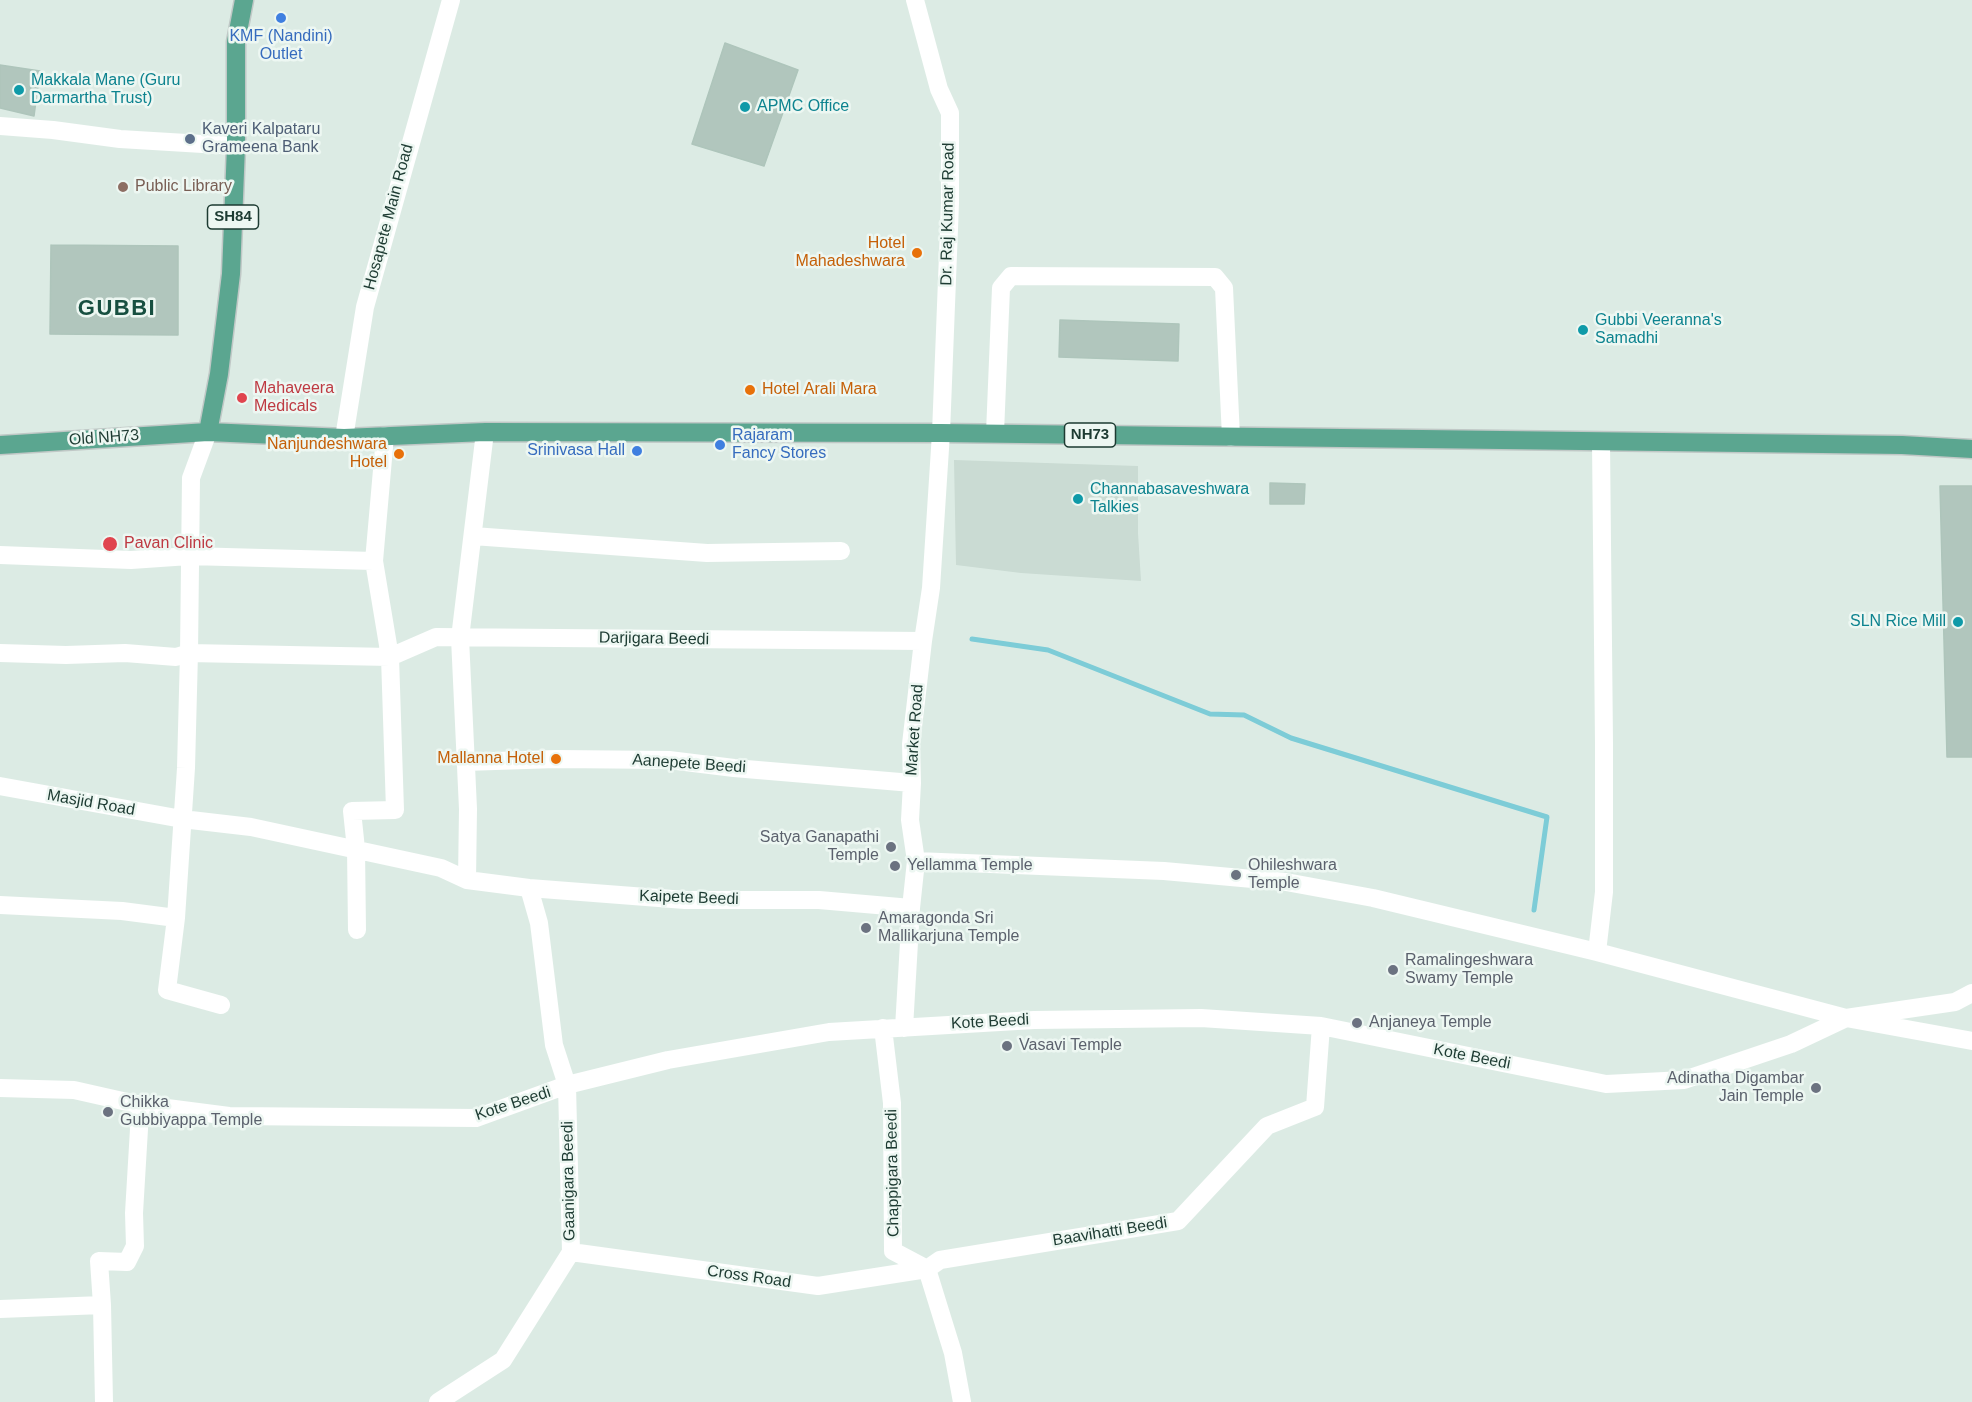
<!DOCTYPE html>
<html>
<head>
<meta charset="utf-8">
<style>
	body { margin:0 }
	canvas { display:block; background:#dcebe4 }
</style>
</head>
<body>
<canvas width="1972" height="1402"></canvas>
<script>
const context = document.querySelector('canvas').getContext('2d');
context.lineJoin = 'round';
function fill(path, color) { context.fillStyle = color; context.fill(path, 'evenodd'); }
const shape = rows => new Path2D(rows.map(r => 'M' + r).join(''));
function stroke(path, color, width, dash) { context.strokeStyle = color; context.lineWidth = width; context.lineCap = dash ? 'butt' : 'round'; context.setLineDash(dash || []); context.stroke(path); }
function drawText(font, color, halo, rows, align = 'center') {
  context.font = font + ' Helvetica,sans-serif'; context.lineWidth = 5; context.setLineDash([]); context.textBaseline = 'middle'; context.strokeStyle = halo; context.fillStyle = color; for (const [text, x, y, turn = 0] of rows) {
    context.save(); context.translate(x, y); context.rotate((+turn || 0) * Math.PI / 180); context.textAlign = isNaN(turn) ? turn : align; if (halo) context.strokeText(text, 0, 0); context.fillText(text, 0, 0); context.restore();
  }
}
const built = shape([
	[954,460,1138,466,1138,533,1141,581,1021,573,956,565]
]);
const stream = shape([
	[972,639,1048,650,1210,714,1244,715,1291,738,1547,817,1534,910]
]);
const building = shape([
	[725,43,798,70,764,166,692,144,725,43],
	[0,65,40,71,34,116,0,108,0,65],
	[51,245,178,246,178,335,50,334,51,245],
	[1060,320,1179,324,1178,361,1059,357,1060,320],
	[1270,483,1305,484,1304,504,1270,504,1270,483],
	[1940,486,1972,486,1972,757,1947,757,1940,486]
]);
const minor = shape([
	[0,126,53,130,120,139,236,146],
	[208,432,191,478,189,653,186,768,176,918,167,990,221,1005],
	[995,433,1001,288,1011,276,1215,277,1224,288,1231,437],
	[385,436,374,561,390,657,436,637,923,641],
	[344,438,365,307,451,0],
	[473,536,707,553,841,551],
	[0,555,131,560,189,556,374,561],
	[0,653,66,655,125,653,176,657,189,653,390,657,395,810,352,811,356,849,357,930],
	[465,762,556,759,669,760,734,768,912,783],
	[0,786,182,819,251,827,441,868,467,880,529,888,685,900,819,900,911,908],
	[916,861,1164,871,1286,882,1373,898,1597,952,1846,1018,1972,1041],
	[467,880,468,809,460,638,485,432],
	[0,905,122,911,176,918],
	[1597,952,1604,892,1604,743,1601,442],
	[883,1028,892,1103,893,1251,927,1269,953,1353,962,1402],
	[904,1028,911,908,916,861,910,820,912,783,911,744,923,641,931,588,941,433,950,203,950,113,939,89,915,0],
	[0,1088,74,1090,136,1104,229,1116,476,1118,567,1085,668,1060,829,1032,1034,1020,1201,1018,1321,1026,1606,1084,1684,1080,1791,1044,1846,1018,1955,1002,1972,993],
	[571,1252,818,1286,927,1269,940,1260,1178,1221,1267,1126,1315,1107,1321,1026],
	[0,1309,102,1305],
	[104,1402,102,1305,99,1261,127,1262,135,1246,134,1213,139,1129,136,1104],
	[438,1402,503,1360,571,1252,567,1085,554,1045,539,923,529,888]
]);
const major = shape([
	[208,432,219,374,231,274,236,146,236,42,244,0],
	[0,445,208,432,344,438,485,432,941,433,1902,445,1972,449]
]);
const markers = [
	[281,18,6,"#3f7fe0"],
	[19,90,6,"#0f9aa8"],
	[745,107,6,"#0f9aa8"],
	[190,139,6,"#5c6f8a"],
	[123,187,6,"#8d6e63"],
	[917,253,6,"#e8710a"],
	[1583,330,6,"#0f9aa8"],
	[750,390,6,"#e8710a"],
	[242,398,6,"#e0444e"],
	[720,445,6,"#3f7fe0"],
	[637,451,6,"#3f7fe0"],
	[399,454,6,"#e8710a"],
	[1078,499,6,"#0f9aa8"],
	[110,544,8,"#e0444e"],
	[1958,622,6,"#0f9aa8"],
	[556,759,6,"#e8710a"],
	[891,847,6,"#6b7280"],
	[895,866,6,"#6b7280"],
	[1236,875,6,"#6b7280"],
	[866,928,6,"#6b7280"],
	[1393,970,6,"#6b7280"],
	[1357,1023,6,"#6b7280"],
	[1007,1046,6,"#6b7280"],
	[1816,1088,6,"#6b7280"],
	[108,1112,6,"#6b7280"]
];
const shields = [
	[233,217,51],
	[1090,435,51]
];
const shieldNames = [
	["SH84",233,217],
	["NH73",1090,435]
];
const shopNames = [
	["KMF (Nandini)",281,37],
	["Outlet",281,55],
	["Rajaram",732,436,"left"],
	["Fancy Stores",732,454,"left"],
	["Srinivasa Hall",625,451,"right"]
];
const cultureNames = [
	["Makkala Mane (Guru",31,81],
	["Darmartha Trust)",31,99],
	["APMC Office",757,107],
	["Gubbi Veeranna's",1595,321],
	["Samadhi",1595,339],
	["Channabasaveshwara",1090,490],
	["Talkies",1090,508],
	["SLN Rice Mill",1946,622,"right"]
];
const serviceNames = [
	["Kaveri Kalpataru",202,130],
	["Grameena Bank",202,148]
];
const educationNames = [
	["Public Library",135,187]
];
const streetNames = [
	["Dr. Raj Kumar Road",948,214,-89],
	["Hosapete Main Road",389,217,-75],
	["Old NH73",104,438,-4],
	["Darjigara Beedi",654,639,1],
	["Market Road",915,730,-86],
	["Aanepete Beedi",689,764,4],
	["Masjid Road",91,803,10],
	["Kaipete Beedi",689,898,2],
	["Kote Beedi",990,1022,-3],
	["Kote Beedi",1472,1057,11],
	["Kote Beedi",513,1104,-18],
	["Chappigara Beedi",893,1173,-91],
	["Gaanigara Beedi",569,1181,-91],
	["Baavihatti Beedi",1110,1232,-9],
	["Cross Road",749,1277,8]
];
const foodNames = [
	["Hotel",905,244],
	["Mahadeshwara",905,262],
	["Hotel Arali Mara",762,390,"left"],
	["Nanjundeshwara",387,445],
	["Hotel",387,463],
	["Mallanna Hotel",544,759]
];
const healthNames = [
	["Mahaveera",254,389],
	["Medicals",254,407],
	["Pavan Clinic",124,544]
];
const worshipNames = [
	["Satya Ganapathi",879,838,"right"],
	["Temple",879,856,"right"],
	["Yellamma Temple",907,866],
	["Ohileshwara",1248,866],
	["Temple",1248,884],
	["Amaragonda Sri",878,919],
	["Mallikarjuna Temple",878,937],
	["Ramalingeshwara",1405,961],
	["Swamy Temple",1405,979],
	["Anjaneya Temple",1369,1023],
	["Vasavi Temple",1019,1046],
	["Adinatha Digambar",1804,1079,"right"],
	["Jain Temple",1804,1097,"right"],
	["Chikka",120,1103],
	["Gubbiyappa Temple",120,1121]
];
const districtNames = [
	["GUBBI",117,309]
];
fill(built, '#cadbd3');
stroke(stream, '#7dccd7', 5);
fill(building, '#b1c6bd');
stroke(building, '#aec5bb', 1.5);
stroke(major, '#c0c8c6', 21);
stroke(minor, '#fff', 18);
stroke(major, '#5ba690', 18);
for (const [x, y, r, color] of markers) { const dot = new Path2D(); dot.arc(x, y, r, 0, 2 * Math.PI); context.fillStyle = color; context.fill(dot); stroke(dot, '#edf7f2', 2); }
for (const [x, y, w] of shields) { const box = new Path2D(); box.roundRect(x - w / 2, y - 12, w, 24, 4.5); context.fillStyle = '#edf7f2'; context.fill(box); stroke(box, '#1d3b32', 1.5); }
drawText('bold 15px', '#1d3b32', null, shieldNames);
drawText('16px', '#366cbe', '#edf7f2', shopNames);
drawText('16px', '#0d838f', '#edf7f2', cultureNames, 'left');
drawText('16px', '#4e5e75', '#edf7f2', serviceNames, 'left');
drawText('16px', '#785e54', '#edf7f2', educationNames, 'left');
drawText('16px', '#1d3b32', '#edf7f2', streetNames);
drawText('16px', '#c56008', '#edf7f2', foodNames, 'right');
drawText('16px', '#be3a42', '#edf7f2', healthNames, 'left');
drawText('16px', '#5b616d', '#edf7f2', worshipNames, 'left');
context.letterSpacing = '1.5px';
drawText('bold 22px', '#174f40', '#edf7f2', districtNames);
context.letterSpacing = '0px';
</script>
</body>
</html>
